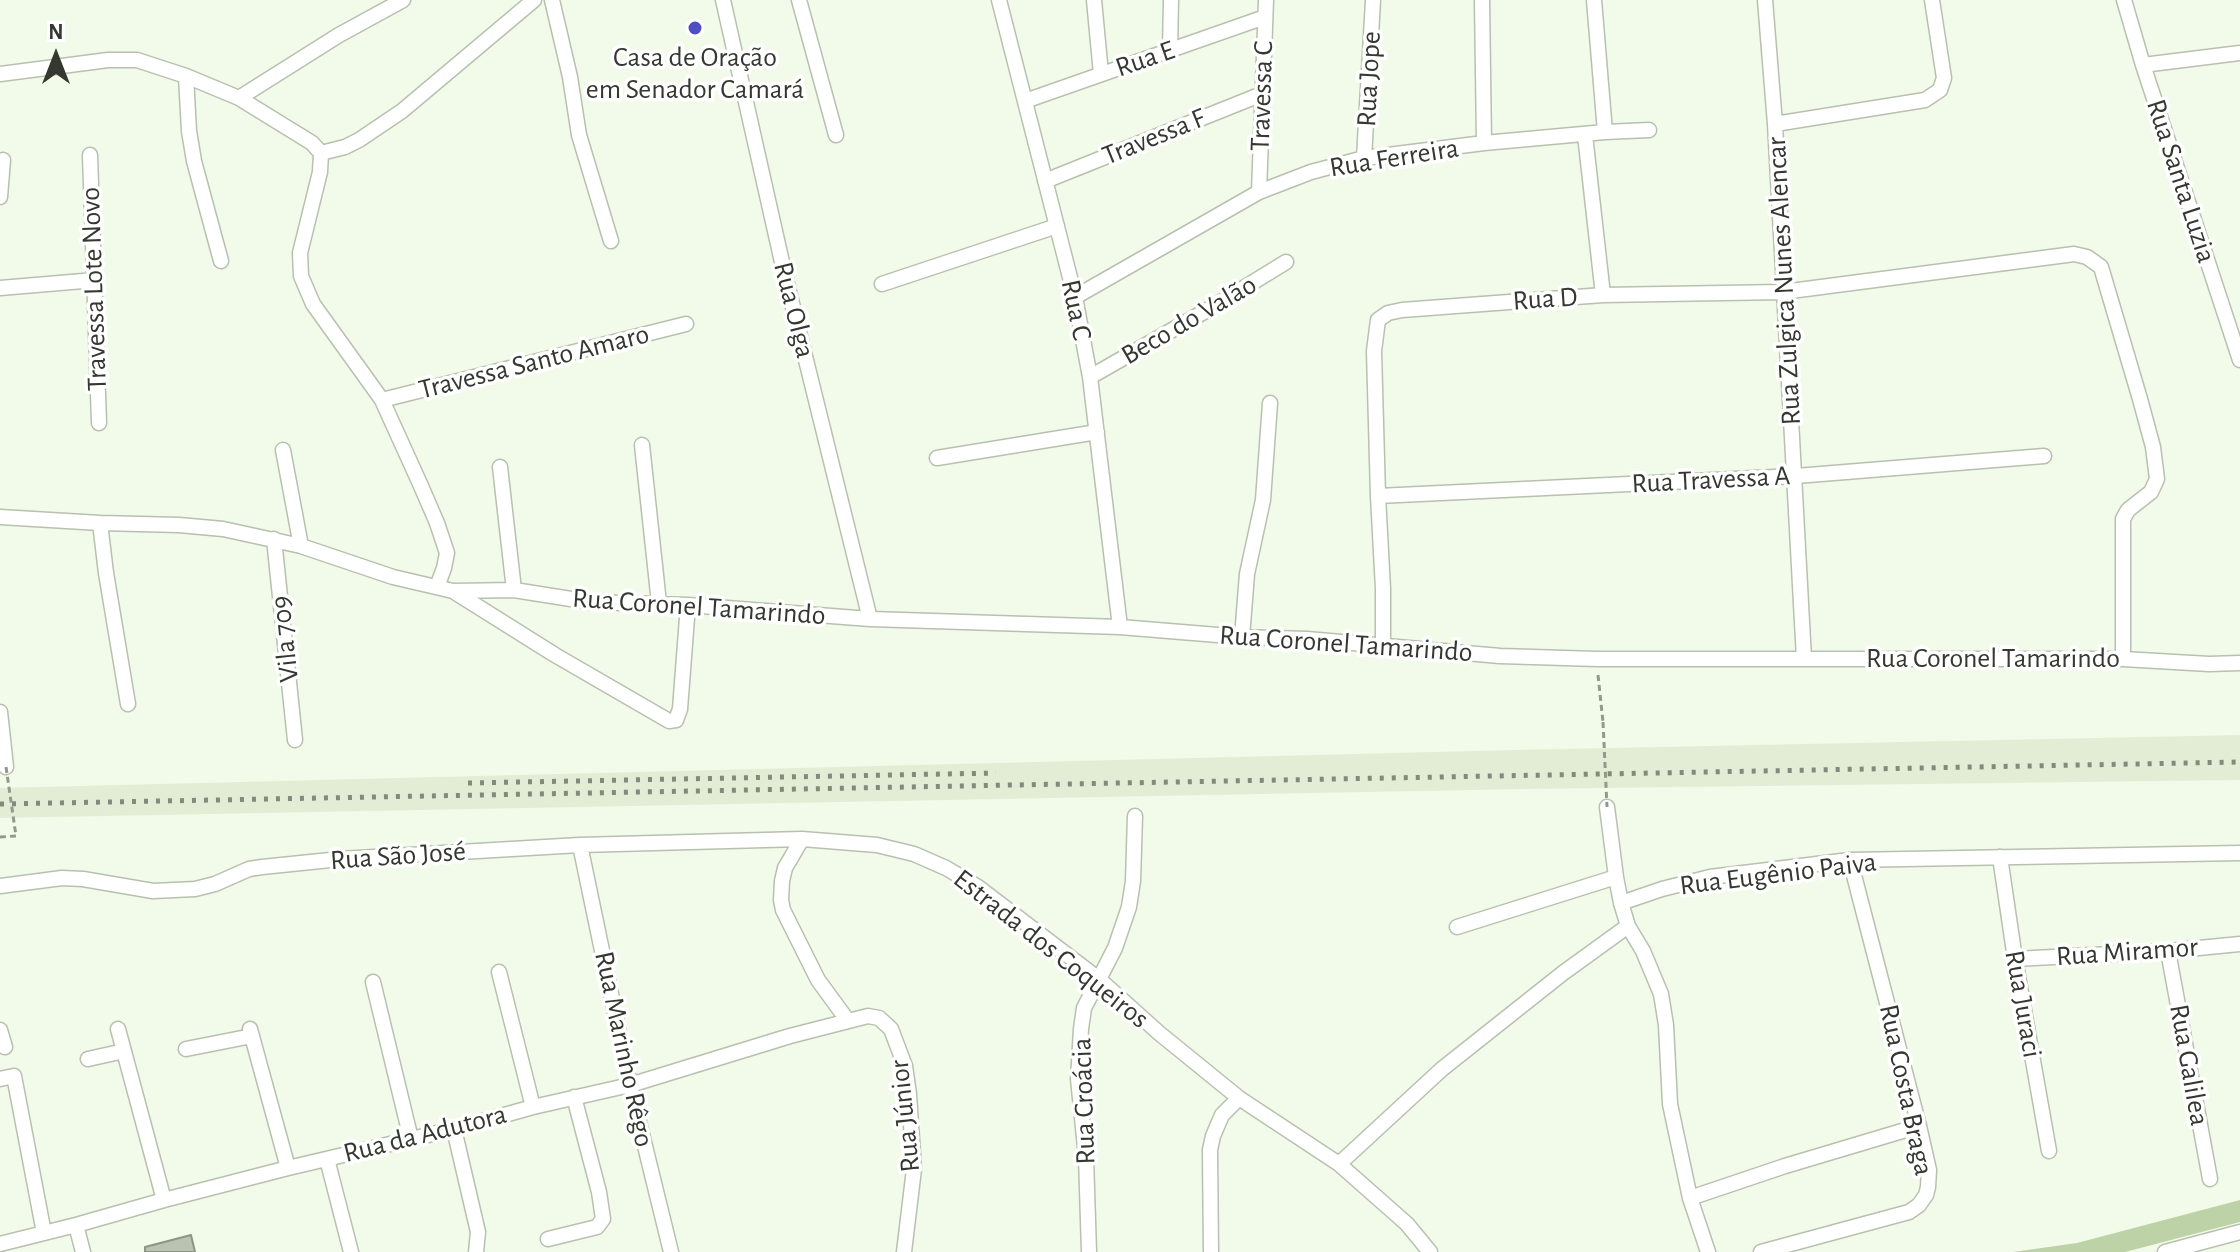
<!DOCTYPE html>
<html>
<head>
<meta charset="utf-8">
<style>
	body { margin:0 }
	#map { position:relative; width:2240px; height:1252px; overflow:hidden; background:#f2fbe9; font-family:"Alegreya Sans",sans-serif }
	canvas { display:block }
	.north { position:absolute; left:16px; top:16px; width:80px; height:80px; -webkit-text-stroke:6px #fff; paint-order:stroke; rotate:0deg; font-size:22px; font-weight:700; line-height:32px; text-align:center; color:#343830 }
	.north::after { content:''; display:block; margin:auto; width:28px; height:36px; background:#343830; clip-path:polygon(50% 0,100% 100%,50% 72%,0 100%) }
</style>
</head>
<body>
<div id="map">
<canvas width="2240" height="1252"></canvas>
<div class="north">N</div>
</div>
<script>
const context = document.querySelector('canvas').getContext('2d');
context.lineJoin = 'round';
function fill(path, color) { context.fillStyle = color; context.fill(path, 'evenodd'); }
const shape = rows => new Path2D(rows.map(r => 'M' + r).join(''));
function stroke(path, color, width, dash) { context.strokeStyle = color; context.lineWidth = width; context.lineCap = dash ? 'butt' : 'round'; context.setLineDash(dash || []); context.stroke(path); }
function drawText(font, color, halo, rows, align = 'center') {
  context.font = font + ' "Alegreya Sans",sans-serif'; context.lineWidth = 7; context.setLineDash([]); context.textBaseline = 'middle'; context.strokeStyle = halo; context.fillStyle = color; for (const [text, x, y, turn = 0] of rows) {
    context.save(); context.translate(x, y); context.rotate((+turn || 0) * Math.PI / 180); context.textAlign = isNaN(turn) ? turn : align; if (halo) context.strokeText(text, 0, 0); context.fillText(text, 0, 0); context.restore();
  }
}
const built = shape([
	[2240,735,2240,780,1525,789,0,818,0,788,1513,750]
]);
const green = shape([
	[2240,1200,2240,1222,2125,1252,2013,1252,2077,1243]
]);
const building = shape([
	[191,1235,195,1252,145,1252,145,1247,191,1235]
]);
const path = shape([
	[1598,675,1603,722],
	[0,837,16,836]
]);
const street = shape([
	[552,0,570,77,579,135,611,241],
	[723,0,784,271,870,619],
	[799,0,836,135],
	[999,0,1075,297,1090,377,1120,627],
	[1094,0,1101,74],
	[1482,0,1484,143],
	[1594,0,1605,132],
	[1765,0,1775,124,1804,659],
	[2124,0,2143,65,2240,360],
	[1170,50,1171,0],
	[2143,65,2240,53],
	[0,74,108,60,137,60,186,76,239,98,312,143,321,153],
	[186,76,189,131,194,161,221,261],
	[239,98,339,35,403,0],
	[1025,101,1265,17],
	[1775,124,1925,100,1940,90,1944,78,1932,0],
	[1585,135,1603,295],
	[321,153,320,172,300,253,301,276,313,304,382,400,421,486,437,523,447,553,444,568,437,587],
	[321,153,345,147,359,140,402,111,534,0],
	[90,155,99,423],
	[1364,158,1373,0],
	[1045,181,1262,94],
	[1259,192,1266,0],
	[0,197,3,160],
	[882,284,1057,226],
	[0,288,95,280],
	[1075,297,1259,192,1311,172,1364,158,1484,143,1605,132,1649,130],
	[1090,377,1216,305,1286,262],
	[382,400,686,324],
	[642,445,659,603],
	[283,450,301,546],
	[937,458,1097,432],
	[500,467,514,590],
	[1378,496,1796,476,2044,456],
	[0,517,100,523,179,525,223,529,301,546,393,577,453,591,555,655,669,721,676,720,680,709,688,605],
	[100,523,106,573,128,704],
	[274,539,295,740],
	[453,591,514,590,590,602,688,605,870,619,1120,627,1242,637,1307,639,1500,656,1597,659,2123,659,2209,664,2240,663],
	[1242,637,1247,574,1263,500,1270,403],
	[1383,645,1383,589,1378,496,1374,351,1378,320,1388,313,1402,310,1603,295,1783,292,2074,254,2087,257,2101,267,2140,399,2153,447,2157,479,2151,492,2128,510,2123,519,2123,659],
	[0,712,6,767],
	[1607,807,1616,877],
	[802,839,785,868,782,881,781,900,783,910,818,980,848,1021],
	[580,845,630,1085,671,1252],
	[2000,857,2015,959,2049,1151],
	[0,886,62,878,83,879,153,891,195,889,215,884,249,869,262,867,340,859,580,845,802,839,877,845,914,854,946,868,978,887,1100,980,1159,1033,1239,1098,1339,1164,1407,1224,1430,1252],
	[1621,903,1662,889,1710,877,1850,860,2240,853],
	[1628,926,1643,951,1661,994,1666,1025,1670,1104,1690,1198,1708,1252],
	[2168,951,2210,1179],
	[2015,959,2168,951,2240,944],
	[499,972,533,1107],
	[373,982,411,1139],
	[118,1029,164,1200],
	[250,1029,288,1168],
	[0,1030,5,1047],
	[186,1049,252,1036],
	[88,1059,124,1051],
	[0,1079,14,1076,44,1233],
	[454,1129,478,1232,476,1252],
	[327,1159,351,1252],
	[1339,1164,1442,1069,1563,973,1628,926,1621,903,1616,877,1457,927],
	[1690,1198,1785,1166,1919,1126],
	[76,1225,83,1252],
	[548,1239,597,1227,603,1219,599,1192,574,1097],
	[0,1244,76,1225,164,1200,288,1168,454,1129,533,1107,630,1085,790,1036,868,1016,879,1018,891,1029,905,1066,909,1094,914,1169,904,1252],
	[1089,1252,1086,1157,1078,1079,1081,1029,1084,1008,1115,948,1129,907,1133,881,1135,816],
	[1211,1252,1210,1150,1213,1136,1222,1115,1239,1098],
	[1761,1252,1909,1212,1919,1205,1926,1195,1928,1187,1929,1170,1919,1126,1850,860],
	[2165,1252,2240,1232]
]);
const rail = shape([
	[468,783,996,773],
	[0,804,2240,762]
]);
const pathBridge = shape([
	[1603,722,1607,807],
	[6,767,16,836]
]);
const markers = [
	[695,28,8,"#4e4fc5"]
];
const poiNames = [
	["Casa de Oração",695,58],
	["em Senador Camará",695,90]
];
const streetNames = [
	["Rua E",1145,59,-19],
	["Rua Jope",1369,79,-87],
	["Travessa C",1262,96,-88],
	["Travessa F",1154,137,-22],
	["Rua Ferreira",1394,158,-9],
	["Rua Santa Luzia",2181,181,72],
	["Rua Zulgica Nunes Alencar",1784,281,-93],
	["Travessa Lote Novo",94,289,-92],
	["Rua D",1545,299,-4],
	["Rua Olga",794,310,76],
	["Rua C",1076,310,78],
	["Beco do Valão",1189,320,-30],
	["Travessa Santo Amaro",534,362,-14],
	["Rua Travessa A",1711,480,-3],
	["Rua Coronel Tamarindo",699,607,4],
	["Vila 709",285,639,-96],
	["Rua Coronel Tamarindo",1346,644,4],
	["Rua Coronel Tamarindo",1993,659],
	["Rua São José",398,856,-4],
	["Rua Eugênio Paiva",1778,874,-7],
	["Estrada dos Coqueiros",1051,949,38],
	["Rua Miramor",2127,952,-4],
	["Rua Juraci",2023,1004,80],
	["Rua Marinho Rêgo",624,1049,78],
	["Rua Galilea",2189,1065,80],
	["Rua Costa Braga",1906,1090,78],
	["Rua Croácia",1084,1101,-92],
	["Rua Júnior",905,1116,-96],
	["Rua da Adutora",425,1134,-14]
];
fill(built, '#e3edd5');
fill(green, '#bed2a7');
fill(building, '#bac3b1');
stroke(building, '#8c9483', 2);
stroke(street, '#b8c0af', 17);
stroke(path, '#92998c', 3, [6, 4]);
stroke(street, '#fff', 14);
stroke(rail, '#83897d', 5, [4, 8]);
stroke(pathBridge, '#92998c', 3, [6, 4]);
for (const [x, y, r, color] of markers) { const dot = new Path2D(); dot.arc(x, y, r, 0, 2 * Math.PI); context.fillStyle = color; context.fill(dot); stroke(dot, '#fff', 3); }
drawText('28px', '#343830', '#fff', poiNames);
drawText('28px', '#343830', '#fff', streetNames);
</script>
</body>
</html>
